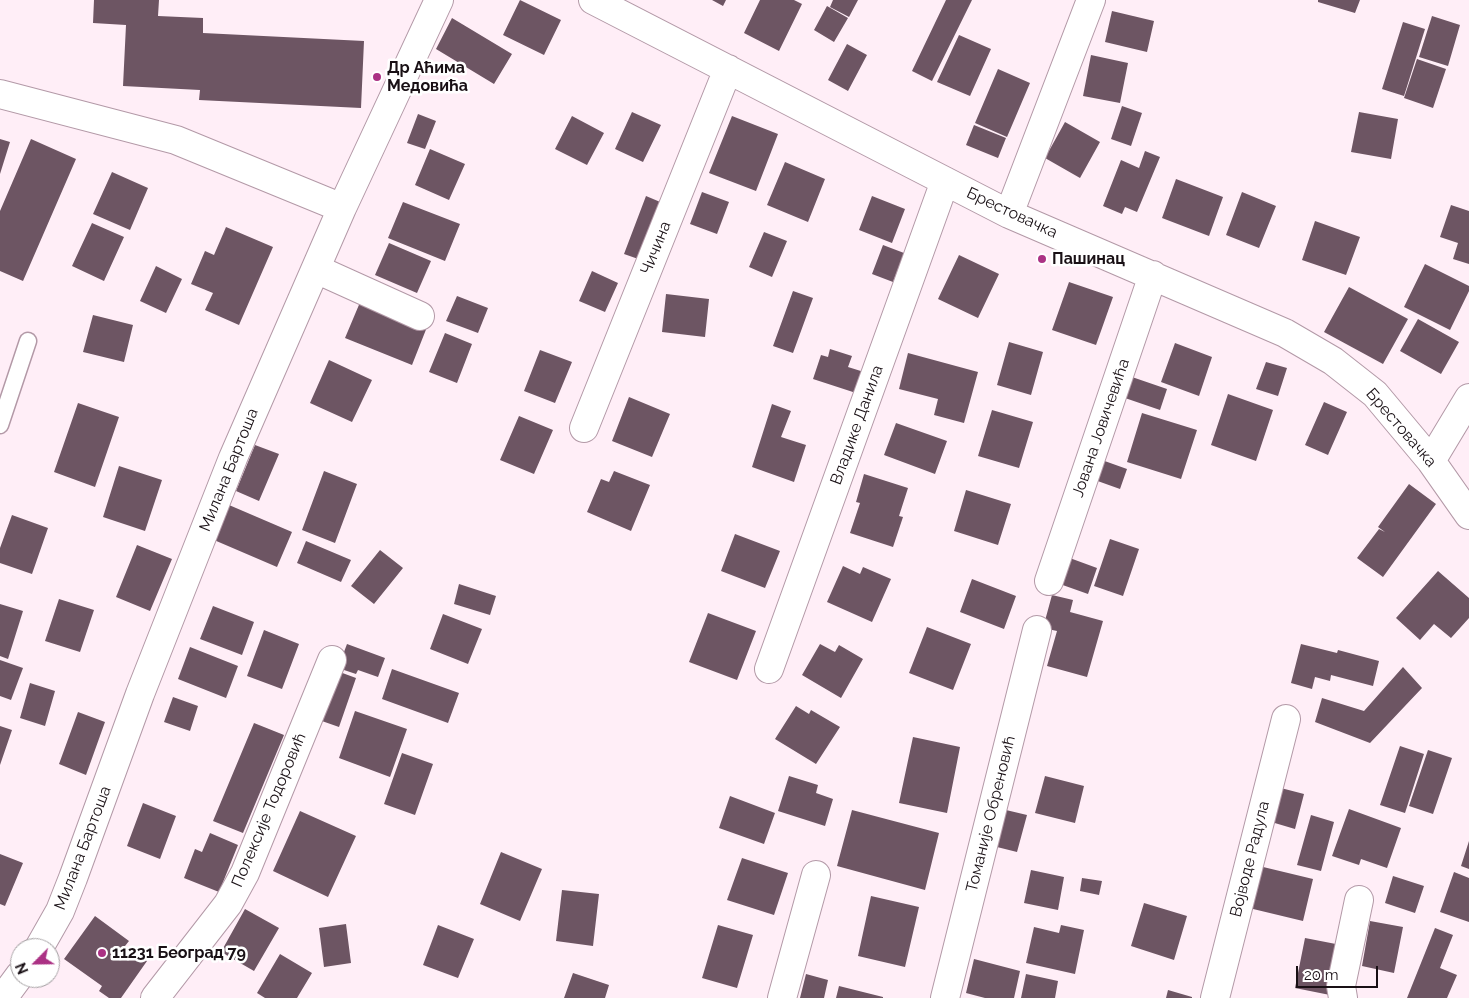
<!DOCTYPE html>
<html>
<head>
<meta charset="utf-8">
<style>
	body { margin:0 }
	#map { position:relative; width:1469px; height:998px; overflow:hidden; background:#ffeef7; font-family:Raleway,sans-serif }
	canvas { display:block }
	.north { position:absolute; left:10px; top:938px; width:50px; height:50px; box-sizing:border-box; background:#fff; border:1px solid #a39fa1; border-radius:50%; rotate:247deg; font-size:14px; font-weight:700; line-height:20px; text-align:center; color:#191015 }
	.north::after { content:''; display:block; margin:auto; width:18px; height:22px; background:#ab3184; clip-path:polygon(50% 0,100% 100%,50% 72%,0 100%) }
	.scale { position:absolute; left:1296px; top:966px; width:82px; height:22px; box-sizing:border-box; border:2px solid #191015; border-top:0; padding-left:6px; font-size:15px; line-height:18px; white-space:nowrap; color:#191015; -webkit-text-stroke:4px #fff; paint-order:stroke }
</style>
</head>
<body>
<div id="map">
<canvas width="1469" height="998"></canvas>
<div class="north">N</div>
<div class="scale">20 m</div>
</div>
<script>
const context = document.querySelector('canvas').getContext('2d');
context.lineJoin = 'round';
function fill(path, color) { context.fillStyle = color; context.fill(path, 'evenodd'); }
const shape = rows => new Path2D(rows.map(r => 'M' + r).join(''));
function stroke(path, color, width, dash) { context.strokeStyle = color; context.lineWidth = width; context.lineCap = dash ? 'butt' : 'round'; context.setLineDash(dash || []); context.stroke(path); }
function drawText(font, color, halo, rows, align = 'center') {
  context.font = font + ' Raleway,sans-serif'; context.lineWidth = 5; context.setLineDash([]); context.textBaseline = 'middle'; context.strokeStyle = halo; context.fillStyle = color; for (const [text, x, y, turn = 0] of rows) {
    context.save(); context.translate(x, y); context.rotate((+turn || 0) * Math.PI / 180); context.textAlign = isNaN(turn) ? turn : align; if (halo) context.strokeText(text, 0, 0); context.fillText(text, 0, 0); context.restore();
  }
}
const building = shape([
	[94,0,159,0,158,16,203,18,203,33,364,41,361,108,199,100,200,90,123,86,126,25,93,23],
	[520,0,561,20,544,55,503,35],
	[712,0,726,0,723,6],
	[760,0,794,0,802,4,779,51,744,33],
	[833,0,858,0,849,17,830,7],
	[946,0,972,0,932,81,912,71],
	[1318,0,1360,0,1355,13,1318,2],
	[827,6,848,18,834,42,814,30],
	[1112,11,1154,21,1147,52,1105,42],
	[1432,16,1460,25,1448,66,1419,57],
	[452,18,512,54,494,84,436,49],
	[1403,22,1425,29,1404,96,1382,89],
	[959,35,991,49,970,96,937,82],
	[847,44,867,55,848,91,828,80],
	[1091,55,1128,63,1120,103,1083,96],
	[1417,59,1446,69,1433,108,1404,98],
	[998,69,1030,83,1007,137,975,123],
	[1122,106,1142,113,1131,146,1111,139],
	[632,112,661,125,643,162,615,149],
	[1359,112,1398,119,1391,159,1351,152],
	[418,114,436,121,425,149,407,143],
	[572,116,604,133,587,165,555,149],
	[732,116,778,134,756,191,709,173],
	[1065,122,1100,142,1080,178,1045,158],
	[974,125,1006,138,998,158,966,145],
	[0,139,10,142,0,174],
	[31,139,76,159,23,281,0,271,0,211],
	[430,149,465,164,449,200,415,185],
	[1145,151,1160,157,1137,212,1125,207,1122,214,1103,206,1121,160,1139,168],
	[785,162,825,179,808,222,767,205],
	[112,172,148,188,130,230,93,214],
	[1176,179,1223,197,1209,236,1162,218],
	[702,192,729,202,717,234,690,224],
	[1242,192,1276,206,1259,248,1226,235],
	[646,196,665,204,644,261,624,254],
	[872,196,905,209,892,243,859,230],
	[403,202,460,224,445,261,388,238],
	[1451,205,1469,211,1469,264,1453,259,1458,243,1440,237],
	[1315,221,1360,237,1346,275,1302,260],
	[92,223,124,237,104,281,72,266],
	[226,227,273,247,239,325,205,310,213,293,191,284,205,251,214,255],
	[764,232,787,241,772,277,749,267],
	[389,243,431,261,417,293,375,275],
	[883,245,904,253,893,282,872,274],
	[959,255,999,274,978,318,938,299],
	[1425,264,1469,286,1469,291,1450,330,1404,307],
	[156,266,182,279,166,313,140,301],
	[592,271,618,283,605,312,579,301],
	[1069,282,1113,297,1096,345,1052,330],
	[1349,287,1408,319,1383,364,1324,332],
	[793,291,813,298,793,353,773,346],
	[666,294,709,299,705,337,662,332],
	[457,296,488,308,478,333,446,321],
	[361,300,427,327,412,365,345,338],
	[93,315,133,325,124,362,83,352],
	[1418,319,1459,342,1441,374,1400,351],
	[445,333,472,344,457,383,429,372],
	[1009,342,1043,352,1031,395,997,385],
	[1175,343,1212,357,1199,396,1161,382],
	[830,349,852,356,848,367,864,372,856,393,813,379,821,355,828,357],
	[540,350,572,362,555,403,524,391],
	[908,353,978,372,964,423,934,415,938,399,899,389],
	[329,360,372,380,352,422,310,403],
	[1266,362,1287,368,1278,396,1256,389],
	[1132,377,1167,389,1160,410,1125,398],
	[1228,394,1273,410,1256,461,1211,445],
	[629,397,670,414,652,457,612,441],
	[1324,402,1347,412,1328,455,1305,445],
	[78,403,119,417,95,487,54,472],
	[772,404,791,411,781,437,806,445,794,482,752,467],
	[992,410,1033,422,1019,468,978,456],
	[1142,413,1197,430,1181,479,1127,462],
	[519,416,553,430,534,474,500,460],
	[896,423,947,441,935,474,884,455],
	[255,445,279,454,259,501,236,491],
	[1099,459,1127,469,1120,489,1092,479],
	[119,466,162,480,145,531,103,517],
	[324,471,357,484,335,543,302,530],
	[614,471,650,485,631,531,587,512,601,479,609,482],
	[864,474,908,488,899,516,903,517,893,547,850,533,860,503,856,502],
	[1409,484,1436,504,1383,577,1357,558,1379,529,1385,532,1378,527],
	[966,490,1011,504,998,545,954,531],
	[229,505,292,532,277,567,214,540],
	[12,515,48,528,32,574,0,563,0,548],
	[735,534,780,551,765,588,721,571],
	[1110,539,1139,549,1123,596,1094,586],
	[306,541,351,560,341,582,297,563],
	[137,545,172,559,150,611,116,597],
	[380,550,403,568,374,604,351,586],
	[1067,557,1097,568,1088,594,1057,583],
	[843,566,860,574,863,567,891,579,872,622,827,602],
	[1438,571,1469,598,1469,618,1451,638,1434,624,1420,640,1396,618],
	[972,579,1016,596,1004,629,960,612],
	[459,584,496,596,490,615,454,604],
	[1052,595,1073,600,1070,612,1103,621,1087,677,1047,666,1057,631,1043,628],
	[59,599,94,610,80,652,45,641],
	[0,604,23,611,8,659,0,656],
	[213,606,254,622,242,655,200,639],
	[708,613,756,631,737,680,689,662],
	[443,614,482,629,468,664,430,649],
	[927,627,971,644,953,690,909,673],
	[264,630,299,644,282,689,247,676],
	[347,644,385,658,378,677,358,670,356,674,338,668],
	[820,644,835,652,839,645,863,659,841,698,802,675],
	[1301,644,1337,653,1338,650,1379,661,1373,686,1331,675,1330,681,1315,677,1312,689,1291,683],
	[190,647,238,666,226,698,178,679],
	[0,660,23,668,11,700,0,696],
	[1403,667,1422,688,1370,743,1315,722,1322,698,1364,711],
	[392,669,459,693,448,723,382,699],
	[337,671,356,678,339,727,319,720],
	[30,683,55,691,45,726,20,718],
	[173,697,198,706,190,731,164,722],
	[796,706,809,714,811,710,840,727,816,764,775,739],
	[355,711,407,729,390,777,339,758],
	[78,712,105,722,86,775,59,764],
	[254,723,284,735,243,833,213,821],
	[0,726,12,730,0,765],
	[913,737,960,747,947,813,899,803],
	[1400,746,1424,754,1405,813,1380,805],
	[1428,750,1452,758,1433,814,1409,806],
	[402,753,433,764,415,815,384,804],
	[789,776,818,785,816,793,833,799,825,826,778,811],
	[1045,776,1084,786,1075,823,1035,813],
	[1277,787,1304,794,1295,829,1268,821],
	[730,796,775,813,764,844,719,828],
	[143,803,176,816,160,859,127,846],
	[1349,809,1401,828,1387,868,1361,859,1359,865,1332,856],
	[852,810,939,833,925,890,837,866],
	[1006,810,1027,815,1017,852,997,847],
	[300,811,356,836,328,897,273,871],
	[1311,815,1334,822,1321,871,1297,865],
	[210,833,238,845,219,892,184,878,195,849,202,852],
	[1469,841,1469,869,1461,866],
	[501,852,542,869,520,921,480,904],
	[0,854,23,863,5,906,0,904],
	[742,858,788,873,774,915,727,900],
	[1259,866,1313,879,1303,921,1249,908],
	[1031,870,1064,877,1058,910,1024,903],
	[1454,872,1469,878,1469,922,1440,912],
	[1393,876,1424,886,1415,913,1385,903],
	[1082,878,1102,881,1099,895,1080,891],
	[562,890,599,894,593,946,556,941],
	[871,896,919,907,905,967,858,956],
	[1144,903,1187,916,1174,960,1131,946],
	[245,909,279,928,254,971,221,952],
	[95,916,129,941,125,946,147,961,121,998,109,998,99,991,102,986,64,959],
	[1370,921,1403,927,1394,973,1362,966],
	[346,924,351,963,324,967,319,928],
	[438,925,474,939,458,978,423,965],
	[718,925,753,935,737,988,702,978],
	[1061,925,1084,930,1075,974,1026,963,1034,927,1059,933],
	[1435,928,1453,935,1440,968,1457,975,1447,998,1407,998],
	[1305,938,1341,945,1330,995,1295,988],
	[280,954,312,973,297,998,265,998,257,993],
	[974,959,1020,971,1014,998,985,998,966,993],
	[573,973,609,985,605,998,564,998],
	[806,974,828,980,824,998,800,998],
	[1026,974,1058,981,1055,998,1021,998],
	[839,986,883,997,883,998,836,998],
	[1168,990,1192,997,1192,998,1166,998]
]);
const service = shape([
	[0,425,28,341]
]);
const minor = shape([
	[593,0,1009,214,1285,333,1333,361,1375,394,1431,461,1469,515],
	[0,94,176,140,342,208],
	[1009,214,1091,0],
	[316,269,420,316],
	[584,428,728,69],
	[1431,461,1469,398],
	[1049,581,1153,275],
	[769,669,945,181],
	[39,948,60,911,73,878,140,694,233,458,342,208,439,0],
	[3,998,20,975],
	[155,998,228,904,245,873,332,660],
	[782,998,816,875],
	[945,998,1037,630],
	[1215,998,1286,719],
	[1343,998,1341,986,1359,900]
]);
const markers = [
	[377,77,5,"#ab3184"],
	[1042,259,5,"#ab3184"],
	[102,953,5,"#ab3184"]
];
const poiNames = [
	["Др Аћима",387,68],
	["Медовића",387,86],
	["Пашинац",1052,259],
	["11231 Београд 79",112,953]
];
const streetNames = [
	["Брестовачка",1012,213,25],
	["Чичина",656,248,-68],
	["Владике Данила",857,425,-70],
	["Јована Јовичевића",1101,428,-71],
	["Брестовачка",1401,428,49],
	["Милана Бартоша",229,470,-68],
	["Полексије Тодоровић",269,810,-67],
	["Томаније Обреновић",991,814,-76],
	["Милана Бартоша",83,848,-69],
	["Војводе Радула",1250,859,-76]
];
fill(building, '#6d5563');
stroke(service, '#b399a7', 19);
stroke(minor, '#b399a7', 30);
stroke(service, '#fff', 16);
stroke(minor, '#fff', 28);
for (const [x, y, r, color] of markers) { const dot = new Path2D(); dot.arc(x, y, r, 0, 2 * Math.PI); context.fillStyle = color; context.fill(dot); stroke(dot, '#fff', 2); }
drawText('bold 16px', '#191015', '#fff', poiNames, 'left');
drawText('16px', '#191015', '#fff', streetNames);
</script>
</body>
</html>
